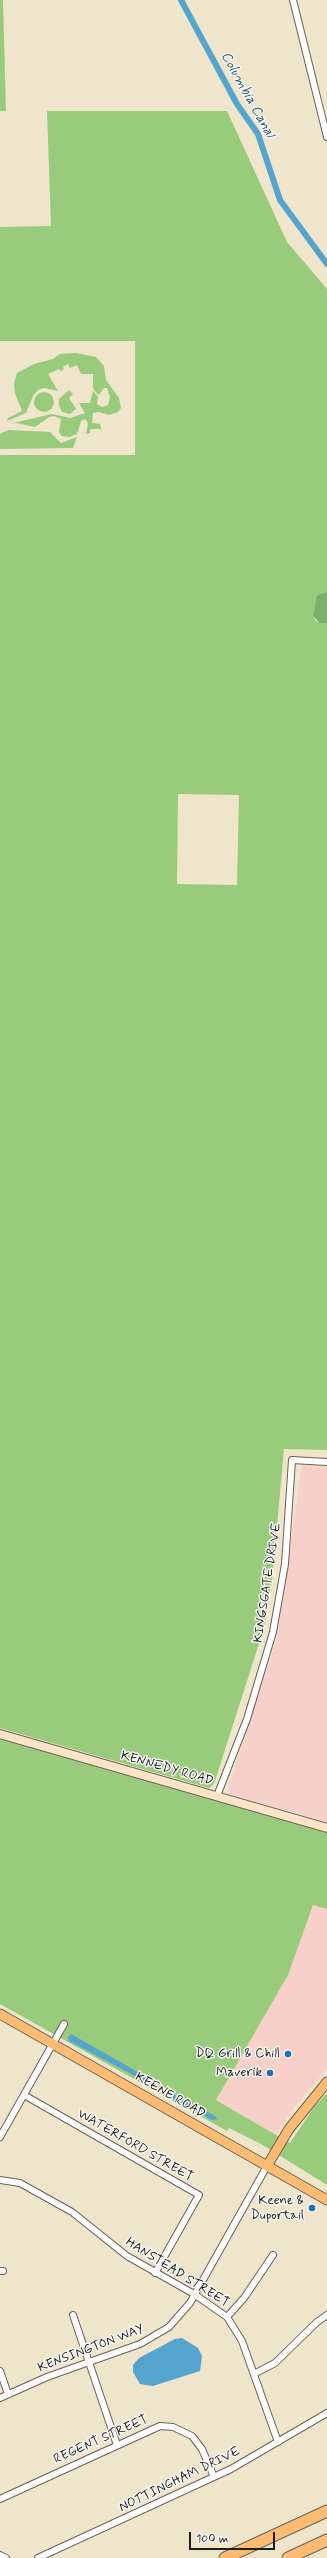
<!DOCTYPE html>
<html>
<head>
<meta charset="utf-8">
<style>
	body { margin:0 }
	#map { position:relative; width:327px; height:2558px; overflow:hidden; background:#eee5ca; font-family:Mynerve,sans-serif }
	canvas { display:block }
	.scale { position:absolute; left:189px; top:2532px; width:86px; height:18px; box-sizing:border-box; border:2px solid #1c1c1c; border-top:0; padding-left:5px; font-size:12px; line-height:14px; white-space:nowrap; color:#1c1c1c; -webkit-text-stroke:3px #f6f6f2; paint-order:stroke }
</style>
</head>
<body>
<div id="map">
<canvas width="327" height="2558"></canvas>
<div class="scale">100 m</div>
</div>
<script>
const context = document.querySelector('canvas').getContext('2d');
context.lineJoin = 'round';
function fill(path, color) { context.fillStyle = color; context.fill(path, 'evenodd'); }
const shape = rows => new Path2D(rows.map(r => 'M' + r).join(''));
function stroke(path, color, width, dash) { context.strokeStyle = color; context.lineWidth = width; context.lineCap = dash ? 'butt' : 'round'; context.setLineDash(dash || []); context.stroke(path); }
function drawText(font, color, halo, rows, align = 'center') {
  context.font = font + ' Mynerve,sans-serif'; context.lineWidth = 3; context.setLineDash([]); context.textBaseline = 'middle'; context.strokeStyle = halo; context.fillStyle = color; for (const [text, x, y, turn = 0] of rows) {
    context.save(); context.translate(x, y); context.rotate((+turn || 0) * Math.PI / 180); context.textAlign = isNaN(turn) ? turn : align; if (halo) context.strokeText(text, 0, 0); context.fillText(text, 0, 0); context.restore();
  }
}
const built = shape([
	[302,1465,327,1466,327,1822,230,1794,228,1789,276,1641],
	[313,1905,327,1909,327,2069,295,2106,276,2134,216,2100,288,1975]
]);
const green = shape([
	[0,0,3,0,6,111,0,111],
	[47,111,227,111,287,242,327,289,327,592,313,616,316,621,327,623,327,1450,284,1449,272,1581,264,1628,214,1784,209,1788,0,1728,0,455,135,455,135,341,0,341,0,227,51,226],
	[178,794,239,795,237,885,177,884],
	[76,353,96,357,104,366,106,380,119,398,121,408,118,412,109,415,99,412,93,413,92,423,100,424,102,432,100,429,90,429,90,433,86,434,88,423,85,419,81,421,77,434,69,437,61,436,59,432,61,419,54,416,49,417,35,427,17,423,9,424,52,414,70,418,85,413,79,403,90,403,93,391,98,397,97,404,102,407,108,405,110,397,107,388,104,388,99,395,97,394,93,388,93,374,81,374,77,365,70,368,68,364,63,367,64,369,61,371,59,369,48,374,58,391,44,388,38,390,33,396,26,413,7,421,8,418,22,411,15,393,14,383,17,373,34,364,53,359,60,354],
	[69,390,73,394,69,398,76,409,70,414,62,412,59,405,59,399],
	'34 402a10 10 0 1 1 20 0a10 10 0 1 1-20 0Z',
	[8,430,50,432,61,443,77,437,73,448,0,449,0,434],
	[0,1738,327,1833,327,1909,313,1905,288,1975,216,2100,290,2143,314,2107,327,2093,327,2185,261,2144,229,2128,227,2131,0,2004]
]);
const forest = shape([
	[327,592,327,623,320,623,313,616,317,596]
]);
const water = shape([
	[71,2034,150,2079,150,2084,69,2041,68,2037],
	[170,2092,213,2115,218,2119,212,2120,173,2099,170,2096],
	[182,2338,198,2348,202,2356,200,2371,153,2386,140,2384,133,2372,133,2365,139,2358,175,2339]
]);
const canal = shape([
	[181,0,237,104,258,134,280,200,327,264]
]);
const street = shape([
	[293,0,327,137],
	[217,1796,247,1719,273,1632,285,1564,292,1460,327,1462],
	[24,2095,199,2195,155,2273],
	[0,2137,64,2024],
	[0,2180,20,2183,72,2212,127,2256,194,2294,227,2317,242,2341,278,2442],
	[0,2271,3,2271],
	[73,2315,117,2445],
	[227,2317,244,2298,273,2255],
	[0,2371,8,2394],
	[254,2374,275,2363,317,2322,327,2315],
	[0,2398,47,2377,140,2344,169,2327,190,2303,267,2166],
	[0,2499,160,2426,173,2427,192,2436,202,2449,214,2477],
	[0,2555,6,2558],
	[38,2558,231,2469,327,2413]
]);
const secondary = shape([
	[0,1734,327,1828]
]);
const primary = shape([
	[0,2014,327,2200],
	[267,2166,289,2129,327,2082]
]);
const highway = shape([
	[225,2558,327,2511],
	[288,2558,327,2540]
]);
const markers = [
	[288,2054,4,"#1f6fb2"],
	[270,2073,4,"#1f6fb2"],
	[312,2208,4,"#1f6fb2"]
];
const streetNames = [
	["KINGSGATE DRIVE",268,1583,-81],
	["KENNEDY ROAD",167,1769,16],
	["KEENE ROAD",170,2096,30],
	["WATERFORD STREET",135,2146,30],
	["HANSTEAD STREET",177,2273,32],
	["KENSINGTON WAY",91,2349,-21],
	["REGENT STREET",101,2440,-24],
	["NOTTINGHAM DRIVE",180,2480,-26]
];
const poiNames = [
	["DQ Grill & Chill",280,2054],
	["Maverik",262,2073],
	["Keene &",304,2201],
	["Duportail",304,2216]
];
const waterNames = [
	["Columbia Canal",247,95,61]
];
fill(built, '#f7d0ca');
fill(green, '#98cb7c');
fill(forest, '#7aaf6c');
fill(water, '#54a5ce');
stroke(canal, '#54a5ce', 6);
stroke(street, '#666259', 8);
stroke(secondary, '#666259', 10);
stroke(primary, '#666259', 11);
stroke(highway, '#666259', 13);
stroke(street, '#fff', 6);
stroke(secondary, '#ffe4c6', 8);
stroke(primary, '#ffbb71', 9);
stroke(highway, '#ffbb71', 11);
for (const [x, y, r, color] of markers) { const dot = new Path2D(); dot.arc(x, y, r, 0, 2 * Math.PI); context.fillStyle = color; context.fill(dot); stroke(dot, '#f6f6f2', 1.5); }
drawText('13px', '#1c1c1c', '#f6f6f2', streetNames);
drawText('13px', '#1c1c1c', '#f6f6f2', poiNames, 'right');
drawText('italic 14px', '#355a6c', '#f6f6f2', waterNames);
</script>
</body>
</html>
